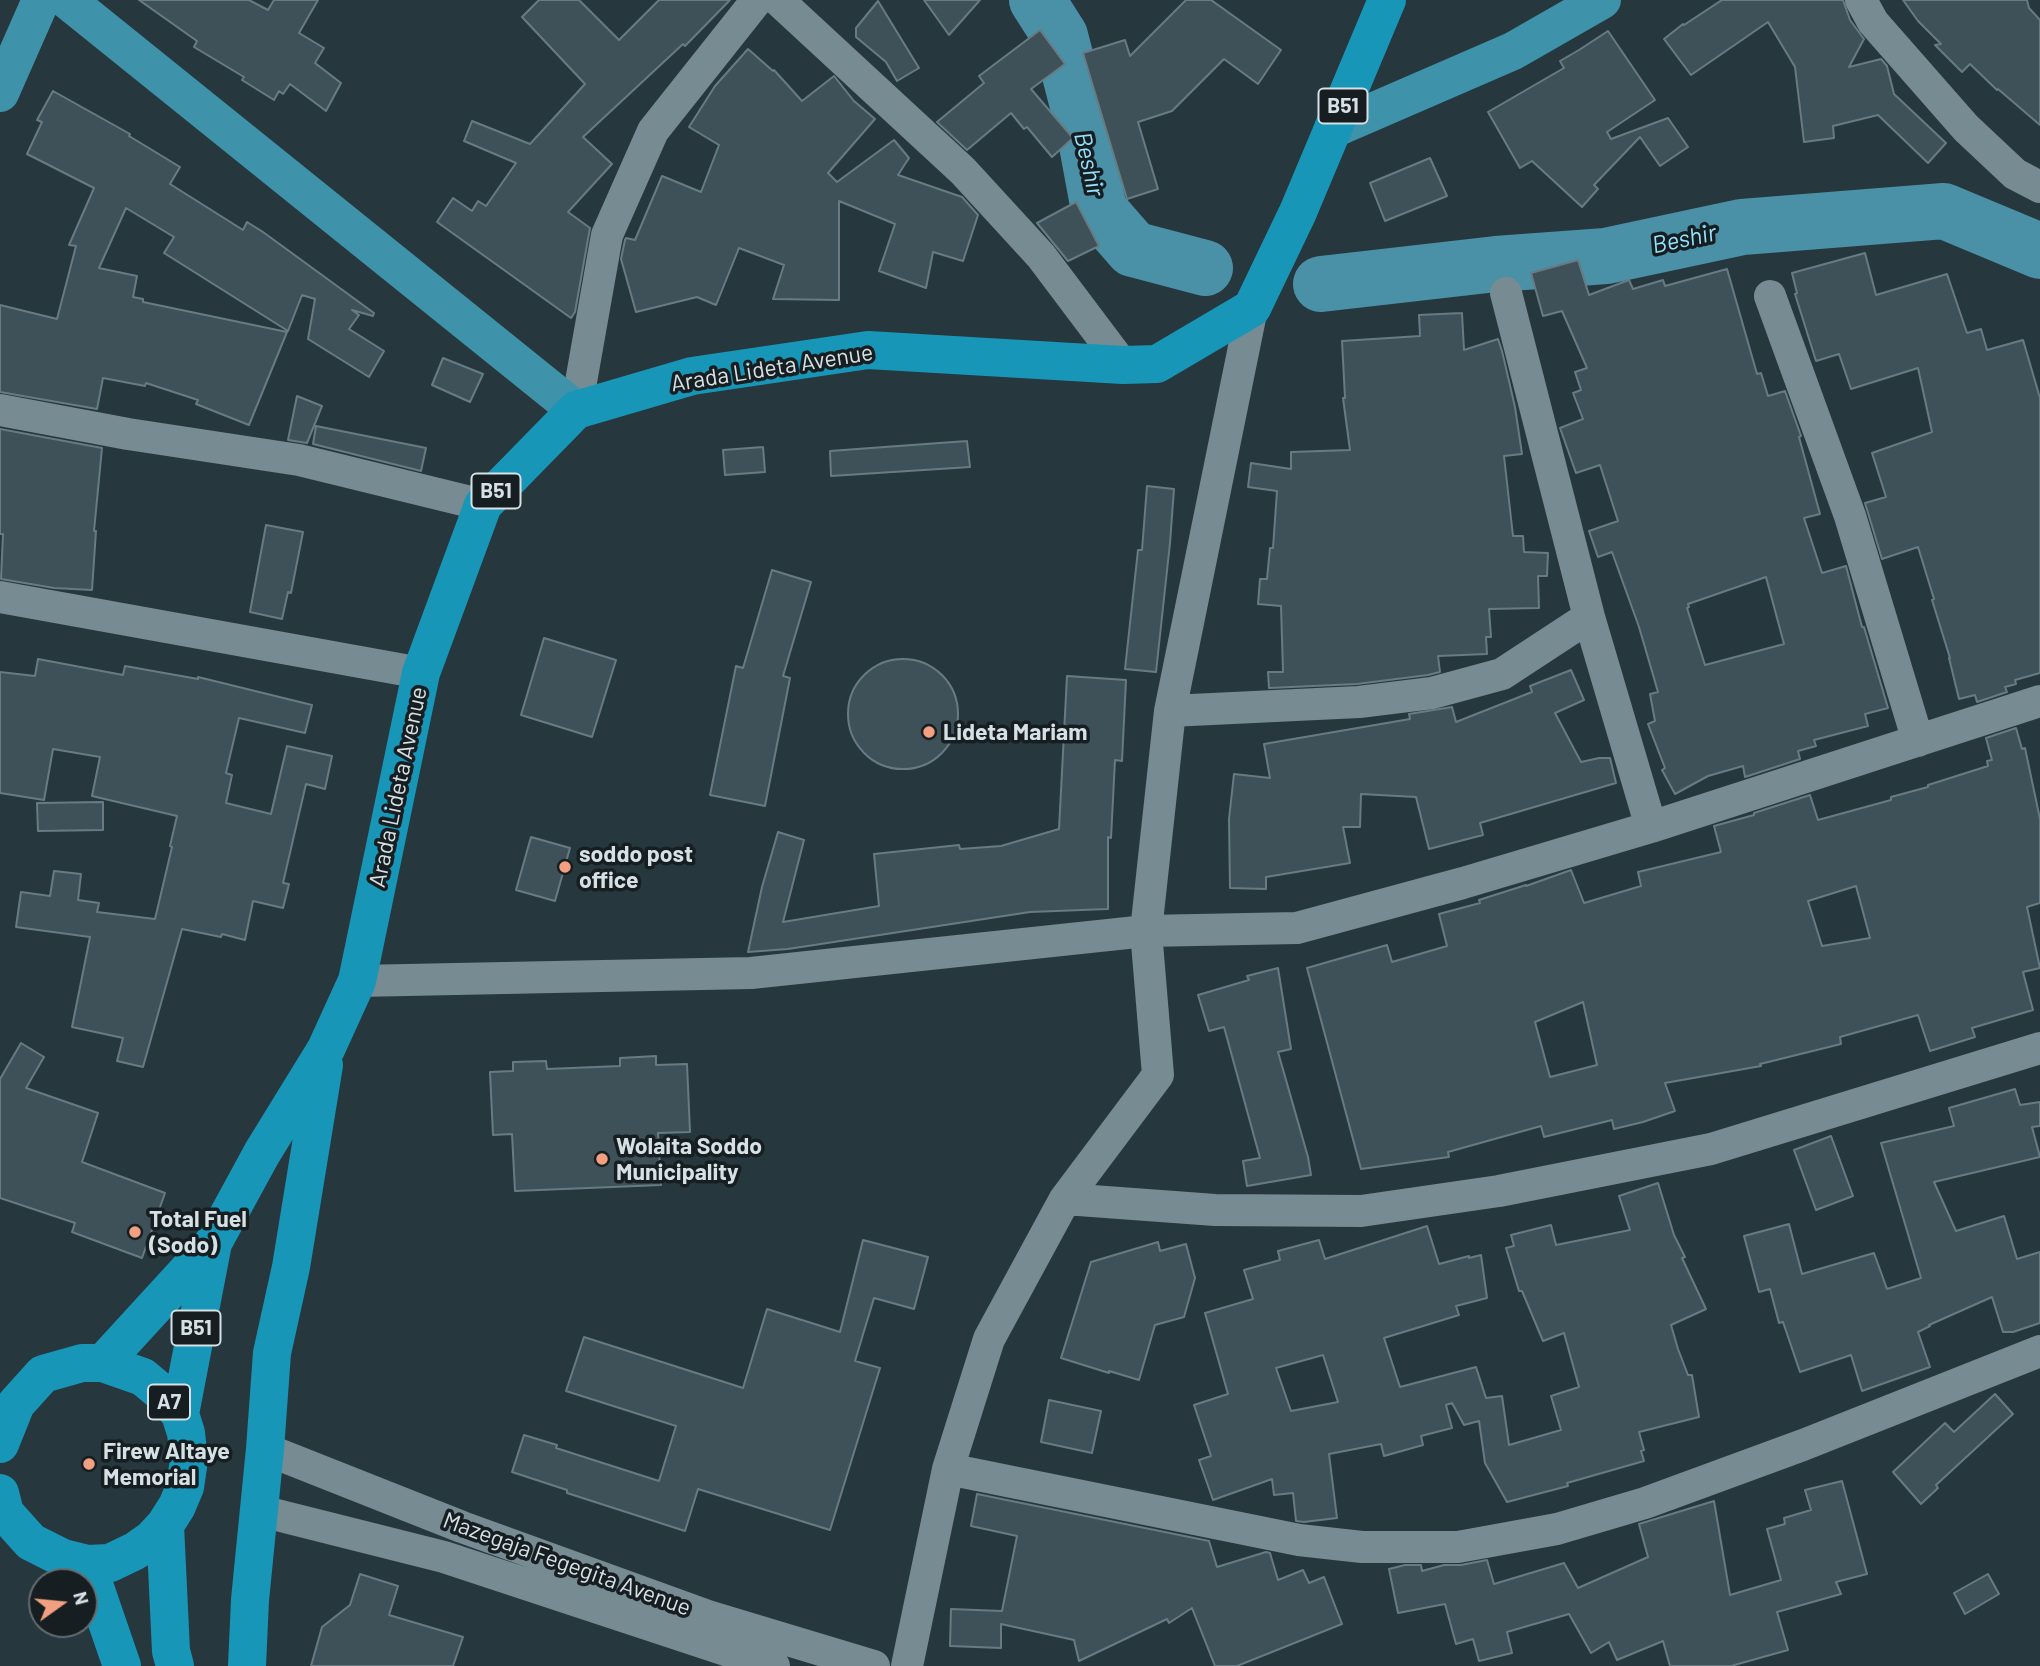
<!DOCTYPE html>
<html>
<head>
<meta charset="utf-8">
<style>
	body { margin:0 }
	#map { position:relative; width:2040px; height:1666px; overflow:hidden; background:#26383e; font-family:Barlow,sans-serif }
	canvas { display:block }
	.north { position:absolute; left:28px; top:1568px; width:70px; height:70px; box-sizing:border-box; background:#161e21; border:2px solid #636c6f; border-radius:50%; rotate:75deg; font-size:19px; font-weight:700; line-height:28px; text-align:center; color:#d6e1e5 }
	.north::after { content:''; display:block; margin:auto; width:24px; height:32px; background:#f2a07f; clip-path:polygon(50% 0,100% 100%,50% 72%,0 100%) }
</style>
</head>
<body>
<div id="map">
<canvas width="2040" height="1666"></canvas>
<div class="north">N</div>
</div>
<script>
const context = document.querySelector('canvas').getContext('2d');
context.lineJoin = 'round';
const shape = rows => new Path2D(rows.map(r => 'M' + r).join(''));
function stroke(path, color, width, dash) { context.strokeStyle = color; context.lineWidth = width; context.lineCap = dash ? 'butt' : 'round'; context.setLineDash(dash || []); context.stroke(path); }
function fill(path, color) { context.fillStyle = color; context.fill(path, 'evenodd'); }
function drawText(font, color, halo, rows, align = 'center') {
  context.font = font + ' Barlow,sans-serif'; context.lineWidth = 7; context.setLineDash([]); context.textBaseline = 'middle'; context.strokeStyle = halo; context.fillStyle = color; for (const [text, x, y, turn = 0] of rows) {
    context.save(); context.translate(x, y); context.rotate((+turn || 0) * Math.PI / 180); context.textAlign = isNaN(turn) ? turn : align; if (halo) context.strokeText(text, 0, 0); context.fillText(text, 0, 0); context.restore();
  }
}
const river = shape([
	[1037,0,1060,36,1084,129,1099,210,1133,249,1205,268],
	[1321,284,1496,264,1606,256,1742,227,1944,211,2040,251]
]);
const building = shape([
	[139,0,249,0,268,10,274,0,318,0,299,33,324,48,315,63,341,83,326,111,290,84,283,94,279,91,274,100,242,80,244,77,194,47,197,41,139,0],
	[539,0,579,0,619,40,659,0,730,0,685,46,683,44,583,137,612,164,568,212,590,228,575,312,571,318,437,222,453,198,472,211,478,201,486,206,516,163,464,141,472,121,530,144,585,84,522,17,539,0],
	[924,0,980,0,949,35,924,0],
	[1186,0,1211,0,1281,50,1258,84,1224,59,1172,111,1138,122,1158,189,1127,199,1083,53,1125,40,1130,56,1186,0],
	[1722,0,1843,0,1850,20,1864,39,1849,67,1881,59,1887,66,1894,94,1946,143,1928,163,1878,115,1833,126,1834,138,1804,142,1795,67,1768,22,1691,75,1664,39,1683,24,1684,25,1722,0],
	[1903,0,2027,0,2029,8,2040,20,2040,125,1998,89,1997,90,1970,64,1962,72,1935,45,1941,44,1918,21,1903,0],
	[878,1,919,68,897,81,886,62,856,37,856,28,878,1],
	[1040,30,1065,64,1031,89,1073,138,1052,157,1027,127,1024,129,1011,113,967,150,937,122,984,83,979,76,1040,30],
	[1608,31,1655,100,1607,132,1611,139,1668,118,1688,147,1660,166,1640,137,1594,185,1598,189,1582,207,1532,161,1520,168,1488,112,1564,68,1560,61,1579,50,1608,31],
	[748,49,773,71,774,70,802,101,834,76,854,101,875,119,828,173,837,182,894,140,909,158,898,175,962,197,978,215,963,261,933,252,926,288,879,271,895,224,839,201,839,300,773,299,784,265,739,248,716,305,697,297,636,312,621,259,625,240,626,238,635,240,662,176,701,192,719,145,689,127,715,86,748,49],
	[53,91,130,134,129,136,180,167,170,184,243,230,247,222,263,232,374,313,373,316,352,310,359,315,349,329,384,351,369,377,308,339,315,299,302,295,288,331,164,253,174,237,126,208,99,268,137,276,133,297,143,299,143,302,287,332,249,425,196,404,198,400,146,383,145,386,103,378,97,409,0,392,0,305,57,319,76,246,69,245,94,188,27,154,42,122,37,120,53,91],
	[1430,158,1447,196,1385,221,1370,183,1430,158],
	[1076,202,1099,246,1068,261,1037,223,1076,202],
	[1865,253,1876,295,1947,274,1967,333,1981,329,1987,350,2023,340,2040,398,2040,673,2015,680,2016,684,2005,687,2007,692,1977,702,1975,695,1959,699,1949,658,1950,658,1932,600,1934,599,1918,547,1882,559,1865,503,1886,497,1872,453,1932,432,1918,368,1851,389,1839,354,1816,361,1795,294,1797,293,1792,273,1865,253],
	[1578,260,1589,295,1629,280,1633,289,1663,280,1665,286,1727,269,1757,374,1761,373,1768,396,1785,391,1801,436,1799,437,1820,514,1804,518,1822,573,1846,566,1862,627,1864,627,1888,708,1865,714,1868,726,1814,740,1816,746,1798,751,1800,759,1745,777,1743,766,1708,776,1675,794,1662,770,1665,768,1648,724,1655,721,1650,694,1658,692,1639,627,1612,552,1598,557,1589,531,1618,521,1600,465,1576,473,1560,428,1583,419,1573,393,1581,390,1575,372,1587,368,1562,311,1543,316,1531,273,1578,260],
	[1766,577,1784,644,1705,665,1687,608,1689,607,1688,604,1766,577],
	[1462,313,1464,350,1498,339,1502,351,1515,407,1522,454,1504,456,1513,536,1523,536,1524,552,1548,553,1547,576,1538,576,1539,608,1489,609,1491,637,1486,637,1487,654,1438,656,1440,672,1428,675,1357,684,1269,688,1268,672,1283,672,1281,606,1258,604,1260,579,1267,579,1270,548,1273,548,1277,491,1248,487,1251,463,1291,469,1291,452,1350,450,1343,398,1345,398,1342,341,1420,336,1419,315,1462,313],
	[443,358,483,374,470,402,432,385,443,358],
	[297,396,322,406,307,443,288,440,297,396],
	[316,426,426,448,421,471,313,444,316,426],
	[0,429,102,448,94,531,96,531,92,590,54,588,1,579,3,534,0,534,0,429],
	[967,441,970,467,831,476,830,451,967,441],
	[763,447,765,472,725,475,723,450,763,447],
	[1147,486,1174,489,1170,543,1156,672,1125,669,1138,550,1142,550,1147,486],
	[266,525,303,532,291,593,288,592,282,619,250,612,266,525],
	[772,570,811,582,783,676,790,678,765,806,710,795,736,666,743,668,772,570],
	[544,638,616,660,592,737,521,715,544,638],
	[38,659,123,675,125,666,198,679,198,677,312,705,305,733,239,718,226,773,232,775,226,803,271,814,287,746,332,756,325,789,306,784,283,883,289,884,283,908,253,901,245,940,222,934,221,937,182,929,143,1067,117,1061,123,1038,72,1027,90,937,16,927,21,892,50,896,54,871,81,874,78,900,99,903,97,912,155,919,172,847,170,846,177,816,92,796,100,757,53,749,44,800,0,793,0,672,35,676,38,659],
	'848 714a55 55 0 1 1 110 0a55 55 0 1 1-110 0Z',
	[1571,670,1584,700,1555,713,1581,762,1599,758,1610,758,1616,783,1480,823,1483,835,1429,849,1416,797,1361,794,1360,827,1343,827,1350,863,1266,877,1266,889,1230,888,1229,819,1234,774,1270,778,1264,744,1410,719,1409,714,1452,707,1456,722,1532,692,1530,686,1571,670],
	[1067,676,1126,680,1122,761,1115,760,1111,838,1108,837,1108,909,1030,912,788,949,748,952,762,887,778,832,804,840,783,922,879,906,874,854,959,845,960,849,1001,846,1059,829,1067,676],
	[2016,728,2022,749,2025,748,2040,819,2040,903,2027,907,2040,968,2023,972,2033,1010,1972,1028,1975,1037,1930,1051,1918,1015,1840,1037,1841,1044,1760,1064,1761,1066,1665,1083,1675,1111,1643,1122,1614,1129,1612,1120,1544,1137,1541,1126,1448,1152,1449,1157,1361,1169,1307,968,1387,945,1392,962,1447,946,1439,914,1480,903,1479,900,1526,885,1526,886,1571,870,1584,903,1641,886,1638,872,1721,852,1714,826,1754,815,1754,813,1810,795,1818,820,1891,800,1891,797,1928,787,1928,785,1988,766,1987,761,1992,760,1986,738,2016,728],
	[1856,886,1870,938,1822,946,1808,901,1856,886],
	[1583,1002,1597,1065,1550,1077,1535,1022,1583,1002],
	[103,802,103,830,38,831,37,803,103,802],
	[531,837,570,848,555,901,516,890,531,837],
	[1278,968,1291,1049,1278,1052,1308,1157,1311,1175,1247,1186,1243,1161,1260,1158,1224,1027,1209,1031,1198,995,1249,980,1247,976,1278,968],
	[21,1043,44,1057,26,1088,98,1113,82,1162,165,1193,142,1258,72,1232,75,1223,0,1198,0,1079,21,1043],
	[656,1056,656,1065,687,1064,690,1132,658,1133,661,1185,515,1191,512,1134,493,1135,490,1072,513,1071,513,1062,546,1061,547,1069,620,1066,620,1058,656,1056],
	[2015,1089,2020,1105,2040,1102,2040,1126,2032,1127,2040,1157,1934,1182,1956,1231,2004,1216,2017,1259,2040,1252,2040,1323,2013,1332,2003,1332,1992,1297,1929,1325,1930,1326,1918,1332,1930,1367,1862,1391,1851,1355,1800,1372,1783,1322,1779,1323,1770,1289,1759,1292,1744,1236,1789,1224,1802,1274,1874,1253,1887,1289,1921,1278,1881,1143,1954,1126,1949,1108,2015,1089],
	[1831,1136,1853,1196,1816,1210,1794,1150,1831,1136],
	[1658,1183,1674,1235,1685,1257,1682,1258,1706,1309,1671,1325,1678,1349,1688,1375,1692,1375,1699,1417,1639,1432,1644,1450,1641,1451,1644,1461,1567,1483,1568,1486,1507,1502,1485,1463,1479,1421,1464,1425,1452,1403,1446,1405,1452,1428,1421,1436,1423,1445,1384,1456,1381,1444,1329,1454,1337,1518,1304,1522,1296,1521,1293,1493,1274,1495,1272,1479,1213,1500,1199,1460,1211,1456,1194,1405,1228,1394,1205,1313,1253,1299,1244,1270,1280,1260,1278,1251,1319,1240,1325,1259,1427,1226,1439,1264,1469,1256,1469,1258,1481,1255,1487,1298,1456,1306,1459,1315,1384,1338,1400,1387,1476,1367,1486,1398,1502,1396,1509,1445,1561,1430,1551,1396,1579,1387,1564,1333,1543,1341,1522,1291,1519,1291,1506,1248,1514,1246,1511,1235,1551,1225,1556,1245,1630,1230,1619,1196,1658,1183],
	[1323,1355,1338,1402,1291,1411,1276,1368,1323,1355],
	[863,1240,928,1257,914,1309,874,1298,855,1361,880,1368,830,1530,698,1489,685,1531,567,1493,567,1490,512,1472,524,1435,557,1445,556,1448,659,1481,676,1426,566,1391,584,1337,743,1388,767,1309,840,1332,863,1240],
	[1158,1242,1160,1251,1186,1244,1195,1278,1184,1317,1155,1325,1139,1380,1109,1371,1109,1373,1061,1358,1091,1262,1158,1242],
	[1995,1394,2013,1414,1936,1485,1938,1488,1921,1504,1893,1472,1945,1423,1954,1432,1995,1394],
	[1049,1400,1101,1411,1092,1453,1041,1442,1049,1400],
	[1842,1481,1867,1574,1836,1582,1841,1594,1777,1612,1788,1650,1731,1666,1670,1666,1663,1641,1617,1660,1609,1642,1591,1653,1569,1614,1507,1632,1512,1653,1479,1661,1473,1639,1456,1644,1445,1604,1398,1613,1389,1569,1405,1565,1421,1565,1422,1571,1444,1565,1461,1565,1487,1560,1494,1584,1564,1563,1578,1588,1648,1557,1639,1524,1714,1501,1730,1595,1781,1580,1767,1529,1785,1524,1784,1518,1811,1510,1805,1490,1842,1481],
	[977,1494,1209,1541,1217,1567,1266,1552,1270,1553,1278,1580,1303,1570,1309,1583,1324,1577,1342,1624,1237,1666,1215,1666,1192,1608,1169,1623,1167,1619,1079,1661,1074,1640,1001,1624,1001,1648,950,1646,951,1609,1002,1611,1017,1536,971,1526,977,1494],
	[360,1574,398,1586,389,1615,463,1637,453,1666,311,1666,322,1627,350,1605,360,1574],
	[1988,1574,1999,1594,1965,1614,1954,1593,1988,1574]
]);
const minor = shape([
	[778,0,963,171,1041,256,1123,365],
	[1861,0,1873,22,1966,128,2015,174,2040,187],
	[1506,293,1589,617,1651,827],
	[1770,296,1850,516,1918,741],
	[0,410,128,434,299,460,483,505],
	[576,410,607,235,653,131,757,0],
	[0,597,421,673],
	[1170,711,1359,702,1432,693,1502,674,1589,617],
	[357,981,751,973,1146,931,1297,928,1463,883,1651,827,2040,701],
	[1065,1199,1215,1210,1361,1211,1499,1191,1711,1149,2040,1048],
	[265,1449,462,1527,708,1616,874,1666],
	[948,1469,1299,1540,1362,1547,1458,1547,1557,1529,1645,1503,1803,1445,2040,1351],
	[257,1510,444,1557,774,1666],
	[907,1666,948,1469,989,1339,1065,1199,1158,1075,1146,931,1170,711,1252,308]
]);
const major = shape([
	[67,0,576,410],
	[0,93,41,0],
	[1333,129,1513,51,1602,0]
]);
const highway = shape([
	[103,1363,213,1243,262,1153,326,1049,357,981,421,673,483,505,576,410,692,376,868,350,1123,365,1157,364,1252,308,1298,212,1387,0],
	[180,1414,213,1243],
	[0,1444,16,1404,43,1374,82,1363,103,1363,143,1377,162,1393,180,1414,186,1433,189,1460,185,1487,177,1506,165,1525,152,1539,135,1551,110,1563,87,1564,63,1558,31,1542,5,1513,0,1493],
	[165,1525,171,1651,175,1666],
	[87,1564,122,1666],
	[247,1666,250,1600,265,1449,272,1353,291,1267,324,1065]
]);
const markers = [
	[929,732,7,"#f2a07f"],
	[565,867,7,"#f2a07f"],
	[602,1159,7,"#f2a07f"],
	[135,1232,7,"#f2a07f"],
	[89,1464,7,"#f2a07f"]
];
const shields = [
	[1343,106,49],
	[496,491,49],
	[196,1328,49],
	[169,1402,42]
];
const shieldNames = [
	["B51",1343,106],
	["B51",496,491],
	["B51",196,1328],
	["A7",169,1402]
];
const streetNames = [
	["Arada Lideta Avenue",772,368,-9],
	["Arada Lideta Avenue",398,787,-78],
	["Mazegaja Fegegita Avenue",567,1564,20]
];
const poiNames = [
	["Lideta Mariam",943,732],
	["soddo post",579,854],
	["office",579,880],
	["Wolaita Soddo",616,1146],
	["Municipality",616,1172],
	["Total Fuel",149,1219],
	["(Sodo)",149,1245],
	["Firew Altaye",103,1451],
	["Memorial",103,1477]
];
const waterNames = [
	["Beshir",1089,164,77],
	["Beshir",1684,239,-12]
];
stroke(river, '#4a90a7', 56);
fill(building, '#3e5158');
stroke(building, '#677b82', 2);
stroke(minor, '#768b92', 32);
stroke(major, '#3e92a9', 38);
stroke(highway, '#1896b8', 38);
for (const [x, y, r, color] of markers) { const dot = new Path2D(); dot.arc(x, y, r, 0, 2 * Math.PI); context.fillStyle = color; context.fill(dot); stroke(dot, '#161e21', 2.5); }
for (const [x, y, w] of shields) { const box = new Path2D(); box.roundRect(x - w / 2, y - 17.5, w, 35, 5); context.fillStyle = '#161e21'; context.fill(box); stroke(box, '#d6e1e5', 2); }
drawText('bold 21px', '#d6e1e5', null, shieldNames);
drawText('23px', '#d6e1e5', '#161e21', streetNames);
drawText('bold 23px', '#d6e1e5', '#161e21', poiNames, 'left');
drawText('italic 24px', '#93e2fe', '#161e21', waterNames);
</script>
</body>
</html>
